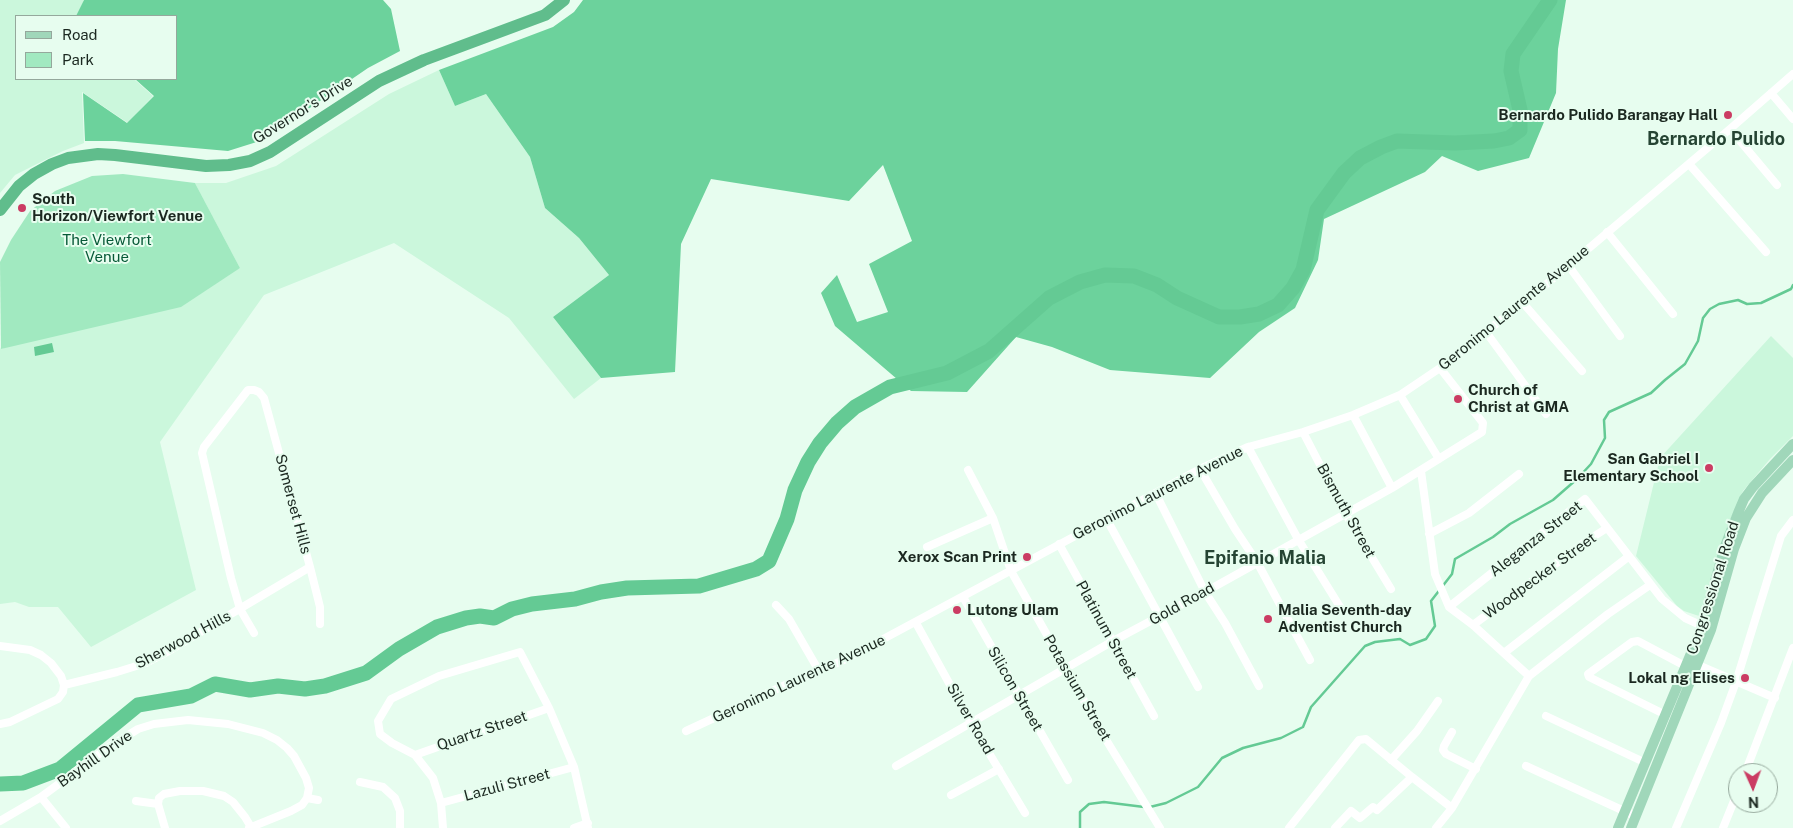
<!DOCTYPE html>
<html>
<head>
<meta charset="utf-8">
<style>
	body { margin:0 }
	#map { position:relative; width:1793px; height:828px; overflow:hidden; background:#e7fdef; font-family:"Public Sans",sans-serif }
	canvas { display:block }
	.legend { position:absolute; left:15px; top:15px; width:162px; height:65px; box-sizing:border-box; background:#e7fdef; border:1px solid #95a89c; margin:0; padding:6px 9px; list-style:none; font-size:15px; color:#1b2820 }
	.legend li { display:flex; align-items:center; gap:10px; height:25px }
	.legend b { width:25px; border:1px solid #95a89c }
	.north { position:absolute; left:1728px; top:763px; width:50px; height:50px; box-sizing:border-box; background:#e7fdef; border:1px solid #95a89c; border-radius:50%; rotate:178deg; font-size:14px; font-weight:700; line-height:20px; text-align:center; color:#1b2820 }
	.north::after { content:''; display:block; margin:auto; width:18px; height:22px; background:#cb3c63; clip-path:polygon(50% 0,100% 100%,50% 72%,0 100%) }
</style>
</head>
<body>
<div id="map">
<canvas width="1793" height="828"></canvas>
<ul class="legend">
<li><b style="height:6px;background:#a0d7ba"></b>Road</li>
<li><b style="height:14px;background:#a1e9c0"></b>Park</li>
</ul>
<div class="north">N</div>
</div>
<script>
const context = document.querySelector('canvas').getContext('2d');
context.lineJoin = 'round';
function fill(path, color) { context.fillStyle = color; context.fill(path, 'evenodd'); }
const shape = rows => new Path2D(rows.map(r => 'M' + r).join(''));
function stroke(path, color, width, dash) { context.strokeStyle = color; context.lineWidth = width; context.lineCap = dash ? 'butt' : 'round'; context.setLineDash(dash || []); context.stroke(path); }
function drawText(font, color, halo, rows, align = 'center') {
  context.font = font + ' "Public Sans",sans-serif'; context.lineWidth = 4; context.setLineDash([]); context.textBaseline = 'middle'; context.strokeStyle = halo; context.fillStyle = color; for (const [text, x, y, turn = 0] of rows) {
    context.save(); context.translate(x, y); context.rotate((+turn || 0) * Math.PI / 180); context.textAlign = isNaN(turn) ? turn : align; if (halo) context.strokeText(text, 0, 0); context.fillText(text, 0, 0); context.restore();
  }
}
const built = shape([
	[0,0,83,0,84,1,76,16,16,16,16,79,134,79,153,96,128,123,82,92,84,143,63,151,15,175,0,193],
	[439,70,455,106,486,94,530,157,545,208,579,238,609,275,553,317,601,378,574,399,509,318,394,243,264,295,160,442,196,590,91,647,58,607,29,607,15,602,0,604,0,347,1,349,240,268,195,183,226,183,276,166,389,94],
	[1771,336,1793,358,1793,436,1770,459,1743,491,1730,520,1699,616,1684,611,1677,606,1636,556,1660,458]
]);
const green = shape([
	[123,174,195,183,240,268,181,307,1,349,0,262,11,240,30,211,55,191,92,176]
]);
const forest = shape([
	[84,0,383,0,391,9,400,51,368,68,263,140,228,151,115,141,85,141,83,93,127,123,154,96,135,79,176,79,176,16,76,16],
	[583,0,1566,0,1558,49,1556,93,1529,158,1478,171,1442,156,1425,172,1324,219,1318,260,1295,308,1259,332,1210,378,1110,370,1052,347,1016,337,967,392,911,391,835,326,821,293,837,275,857,322,888,312,869,264,912,241,883,165,849,201,711,179,681,244,675,372,601,378,553,317,609,275,579,238,545,208,530,157,486,94,455,106,439,70,553,27,574,12]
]);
const water = shape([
	[52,343,54,352,35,356,34,347]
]);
const stream = shape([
	[1150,807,1166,803,1198,787,1222,758,1243,748,1281,738,1303,727,1311,707,1365,646,1375,642,1400,639,1410,645,1426,639,1435,626,1431,601,1452,574,1455,559,1493,537,1510,524,1553,500,1577,479,1591,464,1605,438,1604,420,1609,412,1651,393,1665,380,1685,364,1698,341,1703,318,1710,309,1719,304,1738,300,1747,304,1761,303,1791,289,1793,285],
	[1080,828,1080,812,1089,804,1104,802,1144,807]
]);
const river = shape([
	[0,784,23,783,60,769,138,705,191,696,215,684,250,690,278,686,305,689,325,686,366,673,399,649,437,627,466,618,480,616,494,618,512,609,532,604,575,599,601,592,627,588,699,586,756,569,769,561,787,519,795,490,808,462,820,443,837,423,855,407,890,387,947,373,989,351,1049,298,1080,282,1105,275,1134,276,1157,285,1177,298,1219,317,1240,317,1259,314,1278,305,1293,288,1303,270,1317,210,1344,173,1360,158,1381,147,1397,141,1455,143,1494,141,1509,138,1520,130,1520,110,1511,71,1513,54,1550,0]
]);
const minor = shape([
	[1771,93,1793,119],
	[1730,129,1777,185],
	[1689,164,1766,252],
	[1607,232,1673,314],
	[1568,265,1620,336],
	[1523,303,1582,371],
	[1486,332,1546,414],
	[1400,395,1439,459],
	[1353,415,1392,488],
	[1303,432,1345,513,1391,589],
	[1248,447,1298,539,1342,610],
	[1200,469,1235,529,1257,562,1310,660],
	[968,470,993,518,1011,571,1105,738,1160,828],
	[1421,471,1435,574,1449,607,1473,625,1529,676],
	[1156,494,1205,592,1225,623,1259,686],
	[1106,518,1198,687],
	[1429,534,1469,513,1519,474],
	[1059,544,1154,716],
	[927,547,993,518],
	[963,597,1068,780],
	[776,605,789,619,819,671],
	[1449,607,1585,499,1662,599,1685,618,1707,628],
	[916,623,971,723,1025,813],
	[1473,625,1585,542,1607,528],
	[254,633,240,609,231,578,202,453,204,447,248,390,254,390,259,392,264,398,310,567,320,607,320,624],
	[0,646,30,650,41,655,51,663,61,676,64,685],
	[1504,653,1628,557],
	[64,685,117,672,146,663,167,652,310,567],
	[1666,715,1589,677,1588,674,1632,642,1638,641,1687,667,1698,665,1775,698],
	[1546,716,1646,763],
	[0,724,10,722,58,699,63,692,64,685],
	[686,731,783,686,846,659,1200,469,1248,447,1303,432,1353,415,1400,395,1440,368,1543,287,1730,129,1793,74],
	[1452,732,1444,746,1443,750,1446,754,1476,769],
	[415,755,549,708],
	[1391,760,1417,731,1438,701],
	[896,766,1113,641,1205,592,1392,488,1482,432,1483,423,1440,368],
	[1526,766,1635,816],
	[1745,773,1793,648],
	[1412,777,1452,808],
	[360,782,383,787,395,798,400,811,400,828],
	[951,795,999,769],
	[41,797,66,828],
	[307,798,318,800],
	[136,801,158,804],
	[441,803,574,767],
	[0,821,41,797,106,749,138,729,154,724,188,720,228,724,263,733,277,740,287,748,294,756,306,778,309,788,307,798,302,805,291,811,249,828],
	[165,828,158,804,159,798,164,794,180,791,203,791,224,796,233,802,245,817,251,827],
	[443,828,441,803,433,778,415,755,392,743,380,734,378,721,391,699,439,676,520,652,549,708,574,767,588,828],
	[574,828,588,823],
	[1289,828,1359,740,1366,739,1412,777,1377,810,1373,807,1360,818,1351,811,1335,828],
	[1436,828,1452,808,1529,676,1608,614,1650,585],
	[1676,828,1721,723,1736,682,1781,536,1793,520],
	[1723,828,1738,791]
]);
const major = shape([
	[1618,828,1702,627,1725,546,1738,513,1744,499,1753,487,1793,444],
	[1631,828,1711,630,1734,549,1746,518,1762,493,1793,460]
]);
const highway = shape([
	[0,210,19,186,34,174,52,164,68,158,98,154,115,155,206,166,229,165,250,161,270,152,379,81,424,60,545,15,564,0]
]);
const markers = [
	[1728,115,5,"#cb3c63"],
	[22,208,5,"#cb3c63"],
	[1458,399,5,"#cb3c63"],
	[1709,468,5,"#cb3c63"],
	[1027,557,5,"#cb3c63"],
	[957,610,5,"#cb3c63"],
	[1268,619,5,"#cb3c63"],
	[1745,678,5,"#cb3c63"]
];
const streetNames = [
	["Governor's Drive",303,110,-32],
	["Geronimo Laurente Avenue",1514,308,-39],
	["Geronimo Laurente Avenue",1158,493,-27],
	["Somerset Hills",293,504,75],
	["Bismuth Street",1346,511,61],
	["Aleganza Street",1536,539,-38],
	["Woodpecker Street",1540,576,-36],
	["Congressional Road",1713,588,-72],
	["Gold Road",1182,604,-29],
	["Platinum Street",1106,630,61],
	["Sherwood Hills",183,640,-28],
	["Geronimo Laurente Avenue",799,679,-25],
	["Potassium Street",1077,688,60],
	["Silicon Street",1015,689,60],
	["Silver Road",970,719,60],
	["Quartz Street",482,731,-19],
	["Bayhill Drive",95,759,-35],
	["Lazuli Street",507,785,-15]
];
const poiNames = [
	["Bernardo Pulido Barangay Hall",1718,115],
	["South",32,199,"left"],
	["Horizon/Viewfort Venue",32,216,"left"],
	["Church of",1468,390,"left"],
	["Christ at GMA",1468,407,"left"],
	["San Gabriel I",1699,459],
	["Elementary School",1699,476],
	["Xerox Scan Print",1017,557],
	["Lutong Ulam",967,610,"left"],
	["Malia Seventh-day",1278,610,"left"],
	["Adventist Church",1278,627,"left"],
	["Lokal ng Elises",1735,678]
];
const parkNames = [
	["The Viewfort",107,240],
	["Venue",107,257]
];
const quarterNames = [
	["Bernardo Pulido",1716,139],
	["Epifanio Malia",1265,558]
];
fill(built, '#cbf7dc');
fill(green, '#a1e9c0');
fill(forest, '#6cd29c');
fill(water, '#64ca94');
stroke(stream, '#64ca94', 2.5);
stroke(river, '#64ca94', 15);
stroke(minor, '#fff', 8);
stroke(major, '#a0d7ba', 10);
stroke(highway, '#60bd8c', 12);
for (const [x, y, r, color] of markers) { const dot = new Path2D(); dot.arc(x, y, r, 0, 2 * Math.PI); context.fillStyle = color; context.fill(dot); stroke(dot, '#e7fdef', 2); }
drawText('15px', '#1b2820', '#e7fdef', streetNames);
drawText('bold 15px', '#1b2820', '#e7fdef', poiNames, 'right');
drawText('15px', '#065937', '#e7fdef', parkNames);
drawText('bold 18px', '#254433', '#e7fdef', quarterNames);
</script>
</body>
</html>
